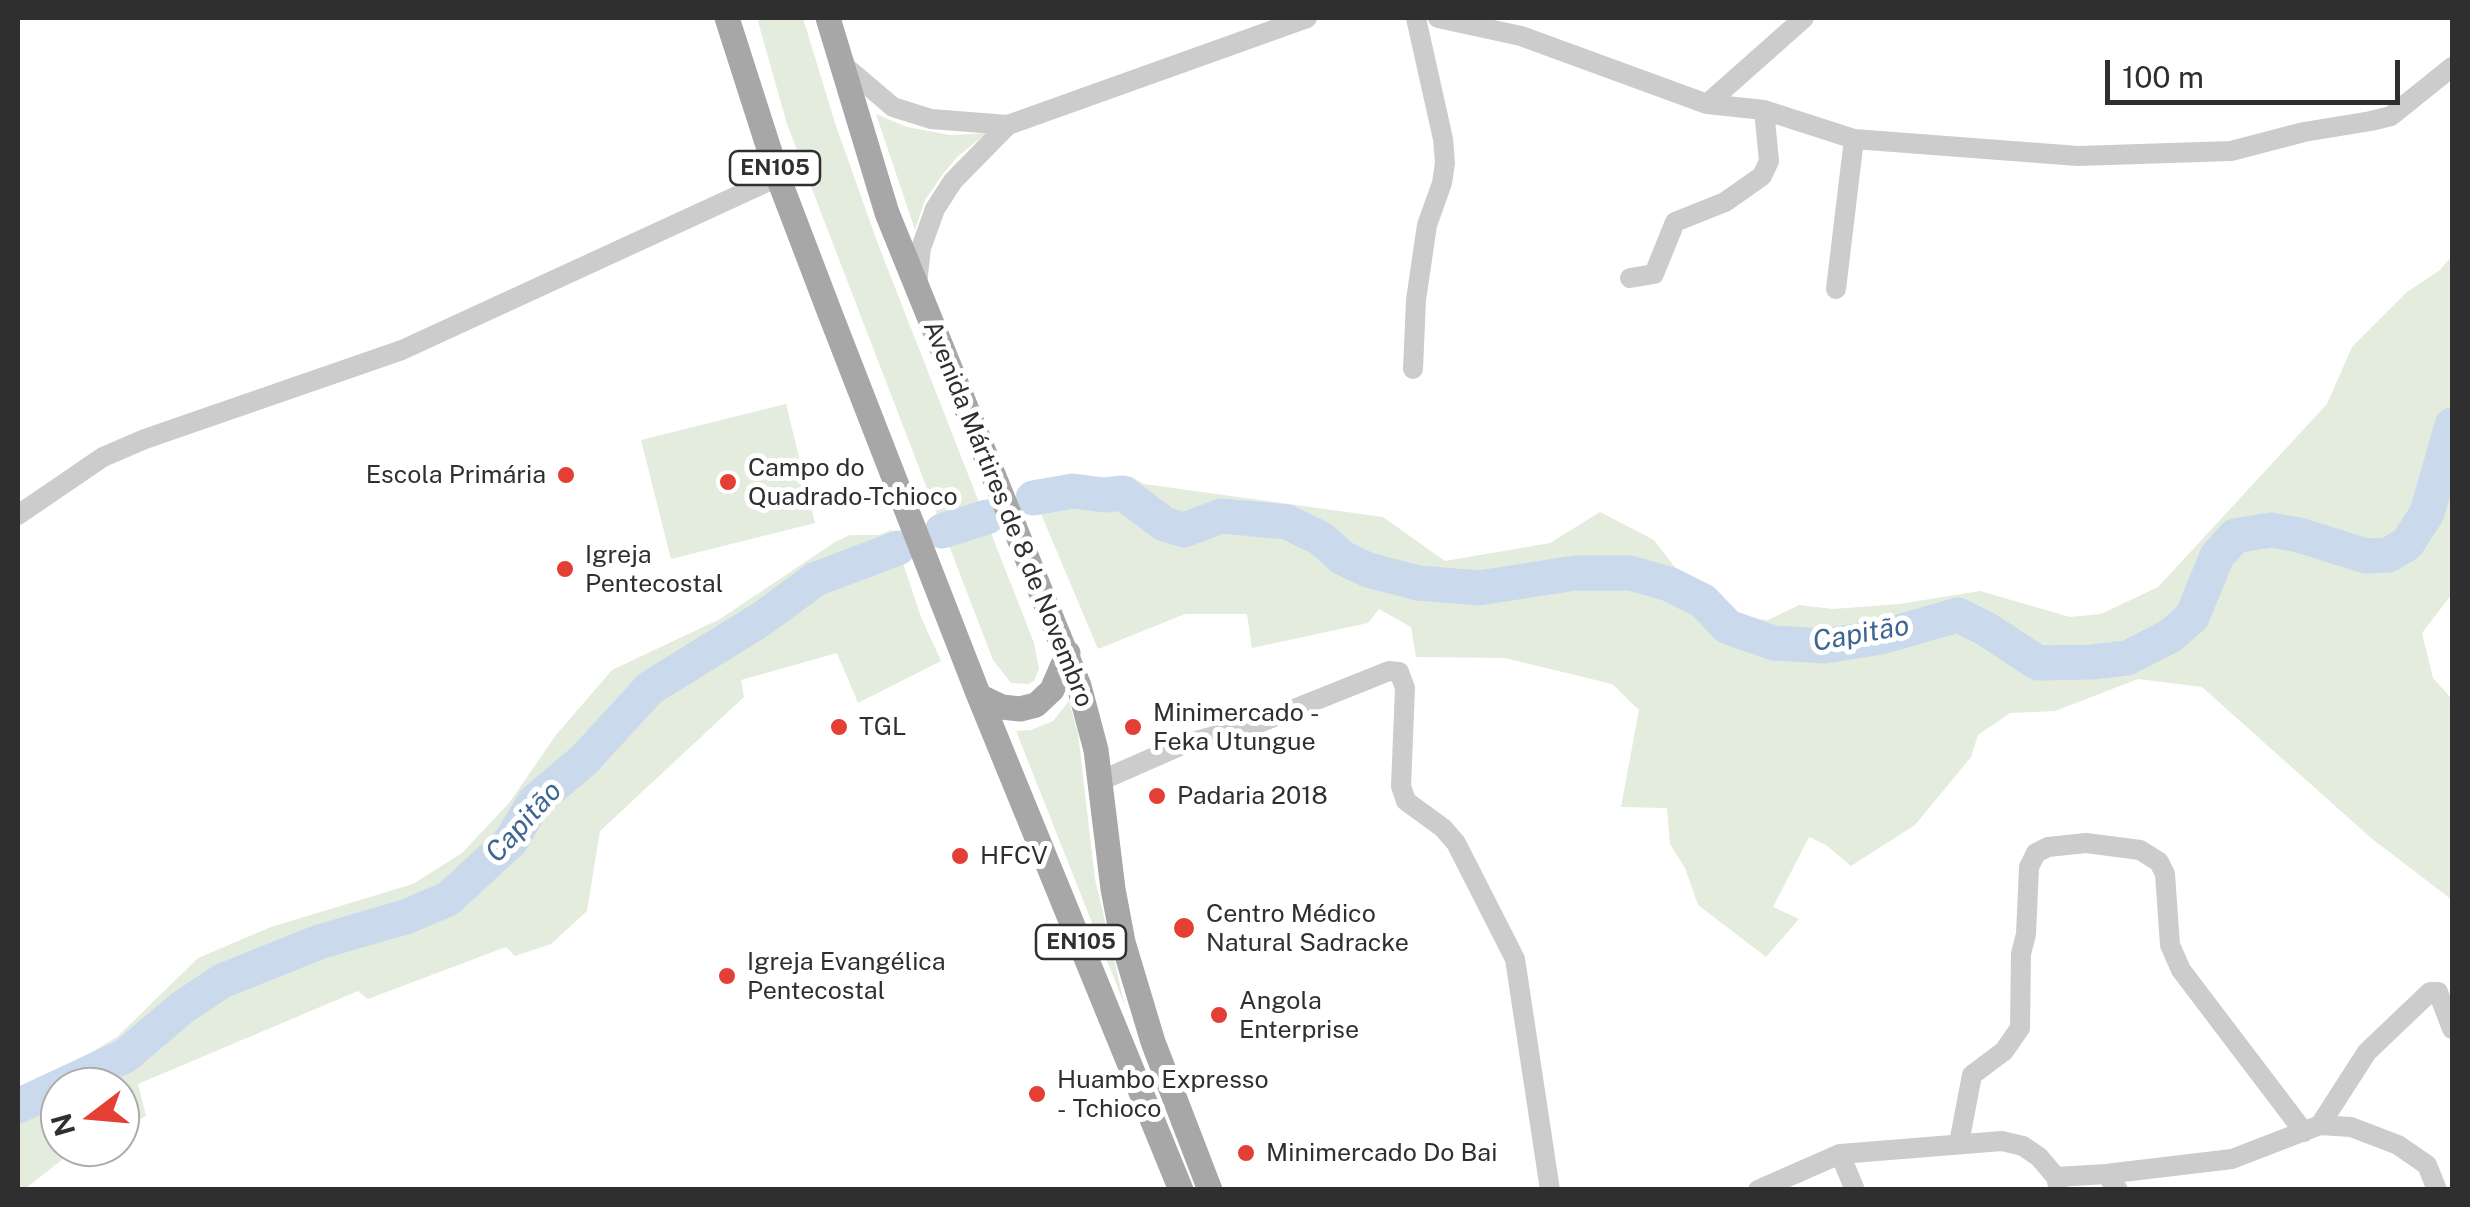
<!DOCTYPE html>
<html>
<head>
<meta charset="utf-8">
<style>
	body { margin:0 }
	#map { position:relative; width:2470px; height:1207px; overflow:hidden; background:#fff; font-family:"Public Sans",sans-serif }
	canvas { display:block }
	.frame { position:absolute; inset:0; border:20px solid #2f2f2f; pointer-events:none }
	.north { position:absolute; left:40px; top:1067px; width:100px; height:100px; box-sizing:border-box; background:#fff; border:2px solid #acacac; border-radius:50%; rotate:254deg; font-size:28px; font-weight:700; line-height:40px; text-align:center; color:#2f2f2f }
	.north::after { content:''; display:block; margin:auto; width:35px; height:45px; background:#e33f34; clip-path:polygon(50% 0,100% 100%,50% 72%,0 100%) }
	.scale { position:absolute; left:2105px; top:60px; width:295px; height:45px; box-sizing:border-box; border:5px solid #2f2f2f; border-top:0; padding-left:12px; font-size:30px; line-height:35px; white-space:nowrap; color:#2f2f2f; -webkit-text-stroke:8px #fff; paint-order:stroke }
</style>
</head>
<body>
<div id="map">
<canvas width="2470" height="1207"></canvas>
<div class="frame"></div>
<div class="north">N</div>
<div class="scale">100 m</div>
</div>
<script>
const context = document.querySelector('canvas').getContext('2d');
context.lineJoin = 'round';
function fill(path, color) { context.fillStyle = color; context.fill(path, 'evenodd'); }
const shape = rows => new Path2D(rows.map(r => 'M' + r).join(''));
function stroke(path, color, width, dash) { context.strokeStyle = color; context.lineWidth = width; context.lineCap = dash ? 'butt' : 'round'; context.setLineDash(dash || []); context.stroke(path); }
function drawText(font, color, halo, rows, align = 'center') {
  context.font = font + ' "Public Sans",sans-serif'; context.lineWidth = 10; context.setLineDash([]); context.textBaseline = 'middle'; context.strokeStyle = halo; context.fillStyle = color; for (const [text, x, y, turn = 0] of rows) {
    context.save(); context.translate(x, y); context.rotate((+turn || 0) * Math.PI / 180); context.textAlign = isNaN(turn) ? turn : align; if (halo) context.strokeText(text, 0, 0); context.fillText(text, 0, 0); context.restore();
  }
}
const green = shape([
	[757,18,803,18,836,126,878,244,1034,643,1039,669,1034,681,1028,684,1011,683,993,660,787,124],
	[876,114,907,127,950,135,987,133,957,157,943,174,925,200,915,230],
	[2452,256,2452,594,2422,633,2433,678,2452,699,2452,900,2371,838,2202,687,2138,679,2055,711,2010,713,1978,735,1971,757,1915,825,1851,866,1826,845,1809,837,1773,907,1799,919,1766,957,1698,905,1685,868,1670,844,1667,808,1621,807,1639,710,1612,684,1505,658,1416,657,1411,627,1379,609,1368,623,1252,648,1247,614,1185,614,1098,649,1028,483,1132,477,1144,484,1383,517,1445,561,1550,543,1600,512,1654,540,1684,579,1734,617,1768,620,1799,605,1833,609,1899,604,1980,591,2070,617,2101,614,2158,587,2327,404,2352,347,2407,292,2440,270],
	[786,404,815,523,671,559,641,440],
	[892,530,921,617,941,661,858,703,837,653,741,680,744,697,600,831,587,911,551,944,515,956,506,947,368,999,358,991,138,1084,146,1116,120,1129,120,1087,60,1087,60,1147,84,1147,68,1155,25,1189,18,1189,18,1089,39,1083,117,1037,198,958,271,927,413,884,462,853,509,803,556,735,612,670,720,619,835,542,850,535,878,535],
	[1069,701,1078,733,1095,879,1125,1006,1016,731,1031,730,1053,721]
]);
const river = shape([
	[1033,498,1073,491,1104,495,1123,493,1164,524,1184,530,1221,516,1287,522,1320,538,1343,558,1368,570,1418,583,1479,588,1575,573,1630,573,1669,584,1703,601,1728,627,1774,643,1825,646,1881,637,1958,615,1986,629,2038,663,2092,662,2127,658,2170,636,2192,617,2217,556,2235,536,2271,530,2299,535,2366,556,2388,555,2407,544,2427,513,2452,425],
	[942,531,987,517],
	[18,1106,125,1056,183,1007,222,981,319,942,405,917,448,899,511,841,534,802,584,760,650,688,760,620,816,579,898,548]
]);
const minor = shape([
	[1438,18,1521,36,1707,104,1764,110,1854,139,2078,156,2231,151,2304,132,2371,121,2391,116,2452,67],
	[840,62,893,107,931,119,1008,125,1307,18],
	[1707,104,1804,18],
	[1630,278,1654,274,1675,222,1725,202,1762,176,1769,161,1764,110],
	[917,284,921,248,935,209,953,181,1008,125],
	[1836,289,1854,139],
	[1413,369,1416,300,1427,225,1442,183,1445,163,1443,139,1416,18],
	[18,515,103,457,145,439,402,350,778,177],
	[1100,781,1182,745,1259,723,1389,671,1399,672,1405,688,1401,786,1406,801,1443,828,1456,843,1515,959,1550,1190],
	[2320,1125,2367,1052,2430,992,2438,992,2452,1029],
	[1959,1143,1972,1075,2004,1051,2020,1028,2021,954,2026,934,2029,867,2036,853,2048,847,2086,843,2140,850,2159,862,2165,874,2170,945,2181,970,2304,1132],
	[1840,1154,1855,1190],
	[2106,1174,2232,1159,2320,1125,2351,1127,2398,1145,2427,1165,2437,1190],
	[2056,1177,2106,1174,2118,1190],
	[1758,1190,1840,1154,2002,1141,2023,1146,2039,1157,2056,1177,2059,1190]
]);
const major = shape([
	[727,18,778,177,831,316,979,696,1181,1190],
	[828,18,887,213,1079,686,1096,750,1113,889,1123,942,1153,1042,1210,1190],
	[979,696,1002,707,1020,709,1036,705,1052,690,1068,653]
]);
const markers = [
	[566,475,10,"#e33f34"],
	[728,482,10,"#e33f34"],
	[565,569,10,"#e33f34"],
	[839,727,10,"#e33f34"],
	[1133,727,10,"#e33f34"],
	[1157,796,10,"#e33f34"],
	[960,856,10,"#e33f34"],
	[1184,928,12,"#e33f34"],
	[727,976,10,"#e33f34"],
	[1219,1015,10,"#e33f34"],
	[1037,1094,10,"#e33f34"],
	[1246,1153,10,"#e33f34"]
];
const shields = [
	[775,168,90],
	[1081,942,90]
];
const shieldNames = [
	["EN105",775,168],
	["EN105",1081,942]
];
const poiNames = [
	["Campo do",748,468],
	["Quadrado-Tchioco",748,497],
	["Escola Primária",546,475,"right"],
	["Igreja",585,555],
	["Pentecostal",585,584],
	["Minimercado -",1153,713],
	["Feka Utungue",1153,742],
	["TGL",859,727],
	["Padaria 2018",1177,796],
	["HFCV",980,856],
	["Centro Médico",1206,914],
	["Natural Sadracke",1206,943],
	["Igreja Evangélica",747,962],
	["Pentecostal",747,991],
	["Angola",1239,1001],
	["Enterprise",1239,1030],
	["Huambo Expresso",1057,1080],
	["- Tchioco",1057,1109],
	["Minimercado Do Bai",1266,1153]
];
const streetNames = [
	["Avenida Mártires de 8 de Novembro",1008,514,68]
];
const waterNames = [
	["Capitão",1861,634,-10],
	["Capitão",524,822,-48]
];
fill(green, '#e3ecdd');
stroke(river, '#cadaec', 35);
stroke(minor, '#ccc', 20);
stroke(major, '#a7a7a7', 25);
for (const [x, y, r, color] of markers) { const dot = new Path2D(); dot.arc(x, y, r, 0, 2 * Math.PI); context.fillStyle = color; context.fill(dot); stroke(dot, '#fff', 4); }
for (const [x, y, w] of shields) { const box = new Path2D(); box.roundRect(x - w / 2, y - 17, w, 34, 8); context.fillStyle = '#fff'; context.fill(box); stroke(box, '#2f2f2f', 2.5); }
drawText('bold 22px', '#2f2f2f', null, shieldNames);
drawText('25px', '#2f2f2f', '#fff', poiNames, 'left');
drawText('25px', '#2f2f2f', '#fff', streetNames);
drawText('italic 28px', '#3e6691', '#fff', waterNames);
</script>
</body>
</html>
